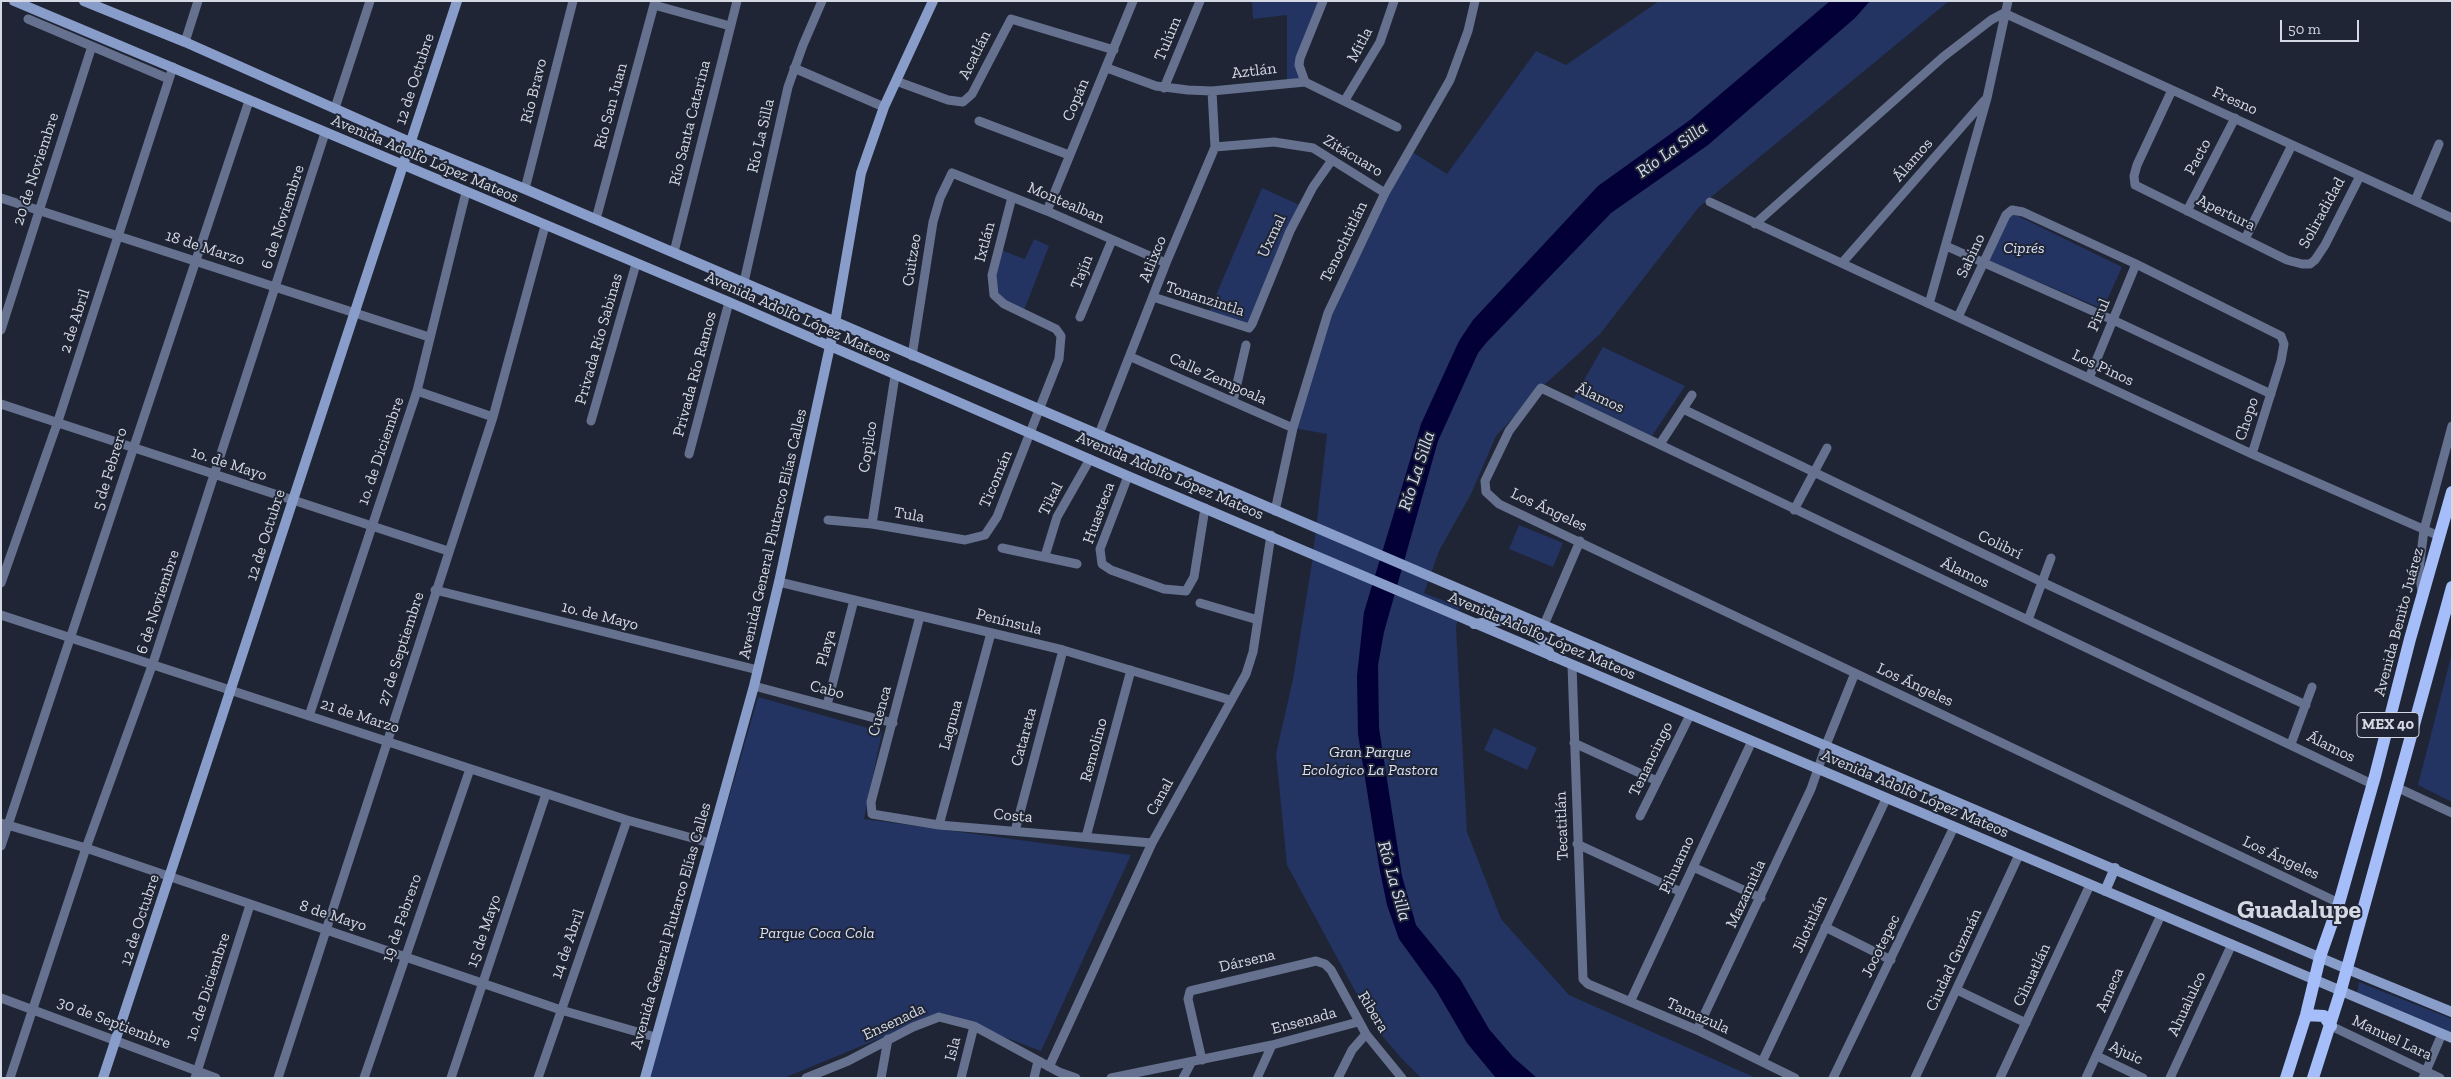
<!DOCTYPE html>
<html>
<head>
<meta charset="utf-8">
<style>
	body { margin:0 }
	#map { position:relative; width:2453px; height:1079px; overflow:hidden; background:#1f2534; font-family:"Zilla Slab",serif }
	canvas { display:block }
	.frame { position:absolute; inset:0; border:2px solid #d4d9e3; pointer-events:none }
	.scale { position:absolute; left:2280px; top:20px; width:79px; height:22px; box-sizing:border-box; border:2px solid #d4d9e3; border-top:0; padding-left:6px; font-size:15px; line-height:18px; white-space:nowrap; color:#d4d9e3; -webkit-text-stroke:4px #1f2534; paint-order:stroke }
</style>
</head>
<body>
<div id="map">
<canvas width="2453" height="1079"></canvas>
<div class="frame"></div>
<div class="scale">50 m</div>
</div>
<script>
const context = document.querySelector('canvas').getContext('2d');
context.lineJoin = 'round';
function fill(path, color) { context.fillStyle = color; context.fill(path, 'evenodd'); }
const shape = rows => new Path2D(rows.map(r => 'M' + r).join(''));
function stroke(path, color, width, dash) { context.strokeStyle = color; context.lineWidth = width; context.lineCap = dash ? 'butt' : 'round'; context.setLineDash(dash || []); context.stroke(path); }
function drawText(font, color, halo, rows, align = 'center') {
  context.font = font + ' "Zilla Slab",serif'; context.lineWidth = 4; context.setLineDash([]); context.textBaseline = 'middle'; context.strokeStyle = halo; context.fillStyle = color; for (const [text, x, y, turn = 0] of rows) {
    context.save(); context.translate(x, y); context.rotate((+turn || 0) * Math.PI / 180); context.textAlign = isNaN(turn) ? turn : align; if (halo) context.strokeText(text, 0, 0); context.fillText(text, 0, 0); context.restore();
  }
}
const green = shape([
	[1252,1,1323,1,1300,58,1305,82,1287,82,1287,15,1253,19],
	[1659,1,1949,1,1699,207,1600,334,1541,388,1496,436,1471,494,1439,551,1424,593,1460,607,1456,628,1467,832,1501,919,1569,995,1756,1078,1421,1078,1402,1059,1374,1026,1287,865,1276,754,1293,679,1312,563,1327,434,1293,428,1319,338,1409,150,1447,174,1536,51,1566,65],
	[1262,188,1302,206,1252,324,1207,316],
	[2010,212,2122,267,2103,309,1989,261],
	[1034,239,1049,246,1023,313,1004,304,992,287,998,249,1025,259],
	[1603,347,1685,386,1652,436,1573,399],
	[1519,525,1563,543,1553,567,1509,549],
	[2452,653,2452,802,2418,785],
	[758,697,882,732,864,819,1131,855,1041,1051,941,1013,784,1078,648,1078],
	[1494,728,1537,748,1527,770,1484,750],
	[2359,982,2452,1019,2452,1034,2357,993]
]);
const water = shape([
	[1830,1,1870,1,1855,18,1708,145,1611,213,1486,343,1478,353,1438,441,1384,632,1378,665,1379,728,1402,876,1416,925,1460,979,1489,1029,1513,1057,1537,1078,1496,1078,1467,1043,1436,990,1399,939,1387,905,1379,866,1358,734,1357,676,1364,612,1421,424,1459,341,1473,320,1598,186,1690,120]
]);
const street = shape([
	[654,5,730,26],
	[28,19,169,79],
	[185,42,198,1],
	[794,68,884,107],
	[1107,68,1156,86,1188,90,1212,91,1305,82,1397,127],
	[896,81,948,100,963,102,972,94,1011,19,1114,50],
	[1305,82,1299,65,1300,58,1323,1],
	[1164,88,1200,1],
	[2172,90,2137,165,2134,176,2135,185,2287,260,2302,264,2310,264,2315,260,2325,245,2360,176],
	[1345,100,1380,42,1394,1],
	[335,108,370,1],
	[979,121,1069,155],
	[1215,147,1274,142,1313,148,1385,193],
	[525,189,573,1],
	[1,198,429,337],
	[2415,201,2439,144],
	[1710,202,2252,454,2439,536],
	[1047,211,1133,1],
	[2187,211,2235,118],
	[596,219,655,1],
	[1755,224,1943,57,1991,20,2004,13,2452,218],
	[2245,239,2292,145],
	[1946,246,2113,320,2271,394],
	[674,252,737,1],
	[1842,263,1985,100],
	[744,282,788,87,803,45,822,1],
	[1153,297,1249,328,1252,324,1290,231,1313,187,1332,160],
	[1929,304,1987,98,2008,1],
	[1080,317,1112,240],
	[1958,317,2006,215,2012,210,2023,212,2136,264,2281,336,2284,344,2281,361,2252,454],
	[1,330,92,46],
	[912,356,933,222,940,198,952,173,1047,211,1166,263],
	[1131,357,1293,428],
	[2089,378,2136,264],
	[417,391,493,417],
	[1233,401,1246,345],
	[1,404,448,551],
	[1683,409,2042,582,2306,705],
	[591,421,636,264],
	[1099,434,1166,263,1215,147,1212,91],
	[1660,444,1692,395],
	[689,454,729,302],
	[1128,476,1100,549,1102,564,1111,570,1164,589,1186,591,1194,577,1205,508],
	[1794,510,1827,448],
	[1275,511,1293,428,1328,313,1385,193,1450,80,1468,31,1475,1],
	[828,520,872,524,965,540,985,535,997,517,1059,359,1061,336,1056,329,1004,304,994,295,992,275,1012,197],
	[872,524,895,376],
	[1002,548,1077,564],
	[1045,556,1057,517,1090,459],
	[779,582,1063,650,1230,700],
	[1,583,57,424,173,67],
	[435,590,758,670],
	[2422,592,2419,570,2424,530,2452,426],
	[1200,603,1258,620],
	[1,615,627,820,710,843],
	[920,616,871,802,872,814,939,825,1152,843],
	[2028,620,2051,558],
	[1544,625,1580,541],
	[1572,665,1583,979,1588,984,1697,1030,1795,1078],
	[754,686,893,723],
	[827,705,854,600],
	[309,716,417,391,466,192],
	[1574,743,1657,781],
	[2291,744,2312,687],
	[2396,787,2452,813],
	[1640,816,1690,715],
	[1,823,86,848,561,1010,655,1037],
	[939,825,991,633],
	[1015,831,1063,650],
	[1086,837,1131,670],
	[1577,844,1681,892],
	[1,846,249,101],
	[1693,867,1761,898],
	[2339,903,1499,504,1486,492,1485,481,1509,431,1541,388,2372,784],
	[1825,927,1891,960],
	[1957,990,2026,1023],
	[1,998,216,1078],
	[1630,1002,1752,741],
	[2331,1026,2440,1078],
	[1697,1030,1811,789,1828,740,1855,673],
	[2097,1056,2143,1078],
	[1202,1060,1188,999,1190,991,1316,961,1325,964,1331,970,1366,1034,1402,1078],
	[1762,1062,1886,799],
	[1049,1067,1152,843,1246,674,1253,652,1271,535],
	[10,1078,86,848,153,663,325,133],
	[195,1078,250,905],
	[278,1078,493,417,545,226],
	[364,1078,470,769],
	[451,1078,546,794],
	[538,1078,627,820],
	[806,1078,848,1061,913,1027,939,1017,974,1026,1059,1072,1076,1078],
	[881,1078,888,1039],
	[961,1078,974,1026],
	[1034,1078,1038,1061],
	[1111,1078,1272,1045,1358,1022],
	[1183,1078,1191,1063],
	[1257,1078,1272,1045],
	[1338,1078,1352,1050,1366,1034],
	[1833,1078,1954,827],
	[1915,1078,2019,855],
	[2000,1078,2090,885],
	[2086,1078,2161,915],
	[2170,1078,2232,944],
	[2423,1078,2442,1034]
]);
const secondary = shape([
	[14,1,729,302,1128,476,2452,1038],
	[84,1,185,42,410,142,525,189,2347,969,2452,1012],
	[1474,624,1504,620,1516,624,1531,630,1544,642,1551,656],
	[2105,891,2115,868],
	[103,1078,457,1],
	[645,1078,754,686,779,582,835,323,861,173,884,107,933,1]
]);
const primary = shape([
	[2306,1015,2324,1016,2331,1026],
	[2286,1078,2306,1015,2320,957,2339,903,2375,776,2410,639,2452,492],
	[2313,1078,2341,990,2452,587]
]);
const shields = [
	[2388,725,62]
];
const shieldNames = [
	["MEX 40",2388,725]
];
const streetNames = [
	["Tulúm",1168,39,-67],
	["Mitla",1360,45,-62],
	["Acatlán",975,55,-63],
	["Aztlán",1254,71,-7],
	["12 de Octubre",415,79,-72],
	["Río Bravo",534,91,-76],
	["Copán",1076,100,-67],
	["Fresno",2235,101,24],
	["Río San Juan",611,106,-75],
	["Río Santa Catarina",690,123,-76],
	["Río La Silla",761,136,-77],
	["Zitácuaro",1353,156,31],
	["Pacto",2198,157,-62],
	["Avenida Adolfo López Mateos",425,159,23],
	["Álamos",1913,160,-49],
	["20 de Noviembre",36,169,-72],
	["Montealban",1066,203,23],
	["Apertura",2226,213,26],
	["Soliradidad",2322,213,-61],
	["6 de Noviembre",283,217,-72],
	["Uxmal",1272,236,-65],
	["Ixtlán",985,242,-75],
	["Tenochtitlán",1344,242,-64],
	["18 de Marzo",205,248,18],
	["Sabino",1971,256,-65],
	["Atlixco",1153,259,-68],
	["Cuitzeo",912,260,-81],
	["Tajín",1082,272,-68],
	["Tonanzintla",1205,299,18],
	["Pirul",2099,315,-67],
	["Avenida Adolfo López Mateos",798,317,24],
	["2 de Abril",75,321,-72],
	["Privada Río Sabinas",599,339,-74],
	["Los Pinos",2103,368,25],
	["Privada Río Ramos",695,374,-75],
	["Calle Zempoala",1218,379,24],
	["Álamos",1600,398,25],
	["Chopo",2247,419,-72],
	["Copilco",868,447,-81],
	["1o. de Diciembre",381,451,-71],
	["1o. de Mayo",229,464,18],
	["5 de Febrero",110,469,-73],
	["Avenida Adolfo López Mateos",1170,476,23],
	["Ticomán",996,479,-67],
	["Tikal",1051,499,-63],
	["Los Ángeles",1549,510,25],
	["Huasteca",1099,513,-70],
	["Tula",909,515,10],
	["Avenida General Plutarco Elías Calles",773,534,-77],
	["12 de Octubre",266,535,-72],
	["Colibrí",2000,545,26],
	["Álamos",1965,573,25],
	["6 de Noviembre",158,602,-72],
	["1o. de Mayo",600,616,14],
	["Península",1009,622,14],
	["Avenida Benito Juárez",2399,622,-75],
	["Avenida Adolfo López Mateos",1542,636,23],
	["Playa",826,648,-75],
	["27 de Septiembre",401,649,-72],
	["Los Ángeles",1915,685,25],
	["Cabo",827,690,15],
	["Cuenca",880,711,-75],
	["21 de Marzo",360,716,18],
	["Laguna",951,725,-75],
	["Catarata",1024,737,-75],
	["Álamos",2331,747,26],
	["Remolino",1094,750,-75],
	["Tenancingo",1651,759,-64],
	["Avenida Adolfo López Mateos",1915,794,23],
	["Canal",1160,797,-61],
	["Costa",1013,816,5],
	["Tecatitlán",1562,826,-92],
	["Los Ángeles",2281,858,25],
	["Pihuamo",1677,865,-65],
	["Mazamitla",1746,894,-65],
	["8 de Mayo",333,916,18],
	["19 de Febrero",402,918,-71],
	["12 de Octubre",140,920,-72],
	["Jilotitlán",1810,924,-65],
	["Avenida General Plutarco Elías Calles",671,926,-74],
	["15 de Mayo",484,931,-71],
	["14 de Abril",568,944,-71],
	["Jocotepec",1881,946,-64],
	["Ciudad Guzmán",1954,960,-65],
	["Dársena",1247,961,-13],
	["Cihuatlán",2032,975,-65],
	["1o. de Diciembre",208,987,-72],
	["Ameca",2110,990,-66],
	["Ahualulco",2187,1004,-65],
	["Ribera",1373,1012,59],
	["Tamazula",1698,1016,24],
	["Ensenada",1304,1021,-15],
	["Ensenada",894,1022,-25],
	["30 de Septiembre",114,1023,21],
	["Manuel Lara",2392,1038,25],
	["Isla",953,1049,-76],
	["Ajuic",2126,1053,25]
];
const parkNames = [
	["Ciprés",2024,248],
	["Gran Parque",1370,752],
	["Ecológico La Pastora",1370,770],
	["Parque Coca Cola",817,933]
];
const waterNames = [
	["Río La Silla",1672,150,-36],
	["Río La Silla",1417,471,-72],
	["Río La Silla",1394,881,74]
];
const townNames = [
	["Guadalupe",2299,911]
];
fill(green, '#233362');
fill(water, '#020037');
stroke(street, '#65718e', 9);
stroke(secondary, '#899dcb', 10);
stroke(primary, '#a5befa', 12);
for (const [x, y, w] of shields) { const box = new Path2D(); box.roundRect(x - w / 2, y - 12.5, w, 25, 4); context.fillStyle = '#1f2534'; context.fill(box); stroke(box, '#d4d9e3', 1); }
drawText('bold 15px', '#d4d9e3', null, shieldNames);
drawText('16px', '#d4d9e3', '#1f2534', streetNames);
drawText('italic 16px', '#d9e1f4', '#1f2534', parkNames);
drawText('italic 18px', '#d2daed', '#1f2534', waterNames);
drawText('bold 26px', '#d4d9e3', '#1f2534', townNames);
</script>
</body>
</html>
